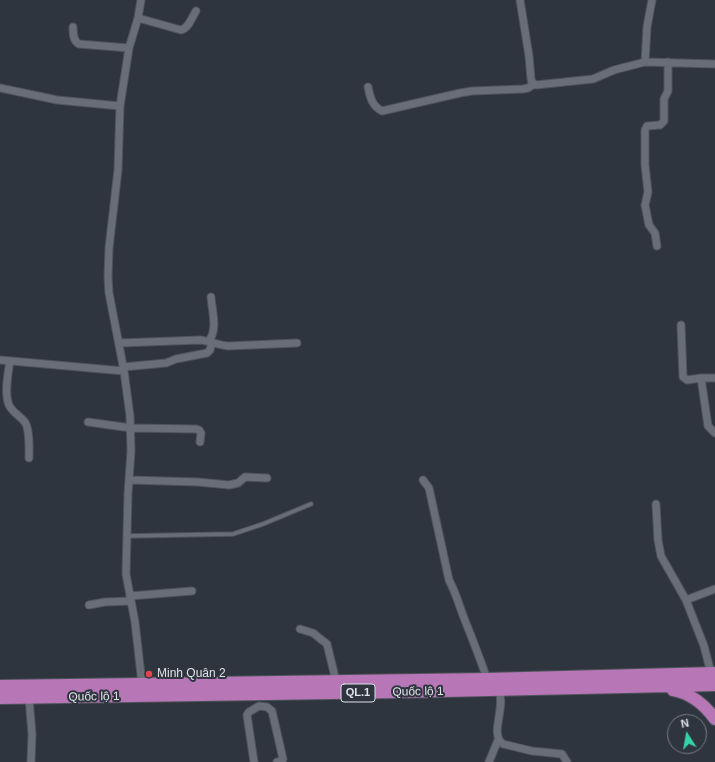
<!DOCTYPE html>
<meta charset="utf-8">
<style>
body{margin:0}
#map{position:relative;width:715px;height:762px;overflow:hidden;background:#2f353e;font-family:Arial,sans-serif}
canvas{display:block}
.north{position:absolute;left:667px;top:714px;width:40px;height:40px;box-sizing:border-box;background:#2f353e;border:1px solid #757a82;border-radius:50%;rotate:349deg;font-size:11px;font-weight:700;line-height:16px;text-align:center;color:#dee2e8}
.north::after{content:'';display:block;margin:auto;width:14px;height:18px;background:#34d4a8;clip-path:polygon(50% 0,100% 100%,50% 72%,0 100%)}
</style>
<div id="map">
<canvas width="715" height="762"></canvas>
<div class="north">N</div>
</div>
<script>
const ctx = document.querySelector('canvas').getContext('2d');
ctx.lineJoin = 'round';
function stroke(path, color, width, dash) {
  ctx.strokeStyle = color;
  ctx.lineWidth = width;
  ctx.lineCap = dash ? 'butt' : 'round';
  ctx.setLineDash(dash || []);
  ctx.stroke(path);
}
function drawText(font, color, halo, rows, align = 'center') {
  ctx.font = font + ' Arial,sans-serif';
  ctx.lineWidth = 4;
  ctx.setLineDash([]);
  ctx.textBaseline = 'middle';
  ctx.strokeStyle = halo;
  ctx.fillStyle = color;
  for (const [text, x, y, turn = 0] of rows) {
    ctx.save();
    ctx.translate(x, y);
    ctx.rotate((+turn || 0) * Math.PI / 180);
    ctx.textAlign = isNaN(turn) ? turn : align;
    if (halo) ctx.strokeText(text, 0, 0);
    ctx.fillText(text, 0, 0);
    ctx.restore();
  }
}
const service = new Path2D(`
 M127 536 233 534 263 524 311 504`);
const minor = new Path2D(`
 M141 0 138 18 129 48 120 106 118 170 109 248 108 277 109 293 124 371 130 416 131 451 128 494 126 574 135 622 142 684
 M520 0 529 56 531 79 532 82 536 85 593 79 614 70 645 62 715 64
 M138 18 181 30C189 28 192 17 196 11
 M73 27C73 33 73 41 79 44L129 48
 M645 62 647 27 652 0
 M368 87C370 97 372 106 382 111L460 93 472 91 523 89 528 88 534 84
 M0 88 57 100 120 106
 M657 246 655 233 649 225 645 205 648 192 645 165V130L647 126 660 125 664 121V99L668 91V62
 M681 325 683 377 687 380 701 378 708 426 715 433
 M209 341C218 329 212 311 211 297
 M119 343 200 340C210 341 218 345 228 346L297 343
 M0 360 124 371
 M10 361C8 373 4 394 9 405 12 412 19 415 24 421 30 427 29 449 29 458
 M123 367 166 363 176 359 207 353 210 350 212 342
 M701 378H715
 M88 422 131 428 196 429 199 430 201 433 200 442
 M129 480 198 482 229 485 238 483 245 477 267 478
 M423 480 429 488 449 580C456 593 459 605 464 618 472 638 480 658 487 679
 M656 504 658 540 661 556 686 600
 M130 596 192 591
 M89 605 105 602 131 601
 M300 629 313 633 327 644 336 681
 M711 673 704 646 686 600 715 589
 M499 690C506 709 489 734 503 744L532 751 562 754 567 762
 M29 698 32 734 31 762
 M254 762 247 715 249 712 259 706 267 707 272 711 283 759 282 761 277 762
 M489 762 498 740`);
const trunk = new Path2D(`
 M0 686 487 679 715 673
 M673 690C690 693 705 705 715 719
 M0 698 398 692 715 685`);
stroke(service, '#4f535c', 5.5);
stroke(minor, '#4f535c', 9);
stroke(trunk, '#4f535c', 14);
stroke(service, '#686e78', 3.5);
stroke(minor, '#686e78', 7);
stroke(trunk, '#b776b6', 12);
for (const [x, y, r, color] of [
 [149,674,4,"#e0444e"]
]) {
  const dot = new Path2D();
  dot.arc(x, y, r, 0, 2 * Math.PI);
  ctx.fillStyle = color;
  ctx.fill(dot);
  stroke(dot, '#2f353e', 1.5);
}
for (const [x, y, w] of [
 [358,693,34]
]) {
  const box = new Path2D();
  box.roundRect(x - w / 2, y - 9, w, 18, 3);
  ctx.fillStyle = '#2f353e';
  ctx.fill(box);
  stroke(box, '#dee2e8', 1);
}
drawText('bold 11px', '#dee2e8', null, [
 ["QL.1",358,693]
]);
drawText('12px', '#dee2e8', '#2f353e', [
 ["Minh Quân 2",157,674]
], 'left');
drawText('12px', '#dee2e8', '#2f353e', [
 ["Quốc lộ 1",418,692,-1],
 ["Quốc lộ 1",94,697,-1]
]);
</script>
